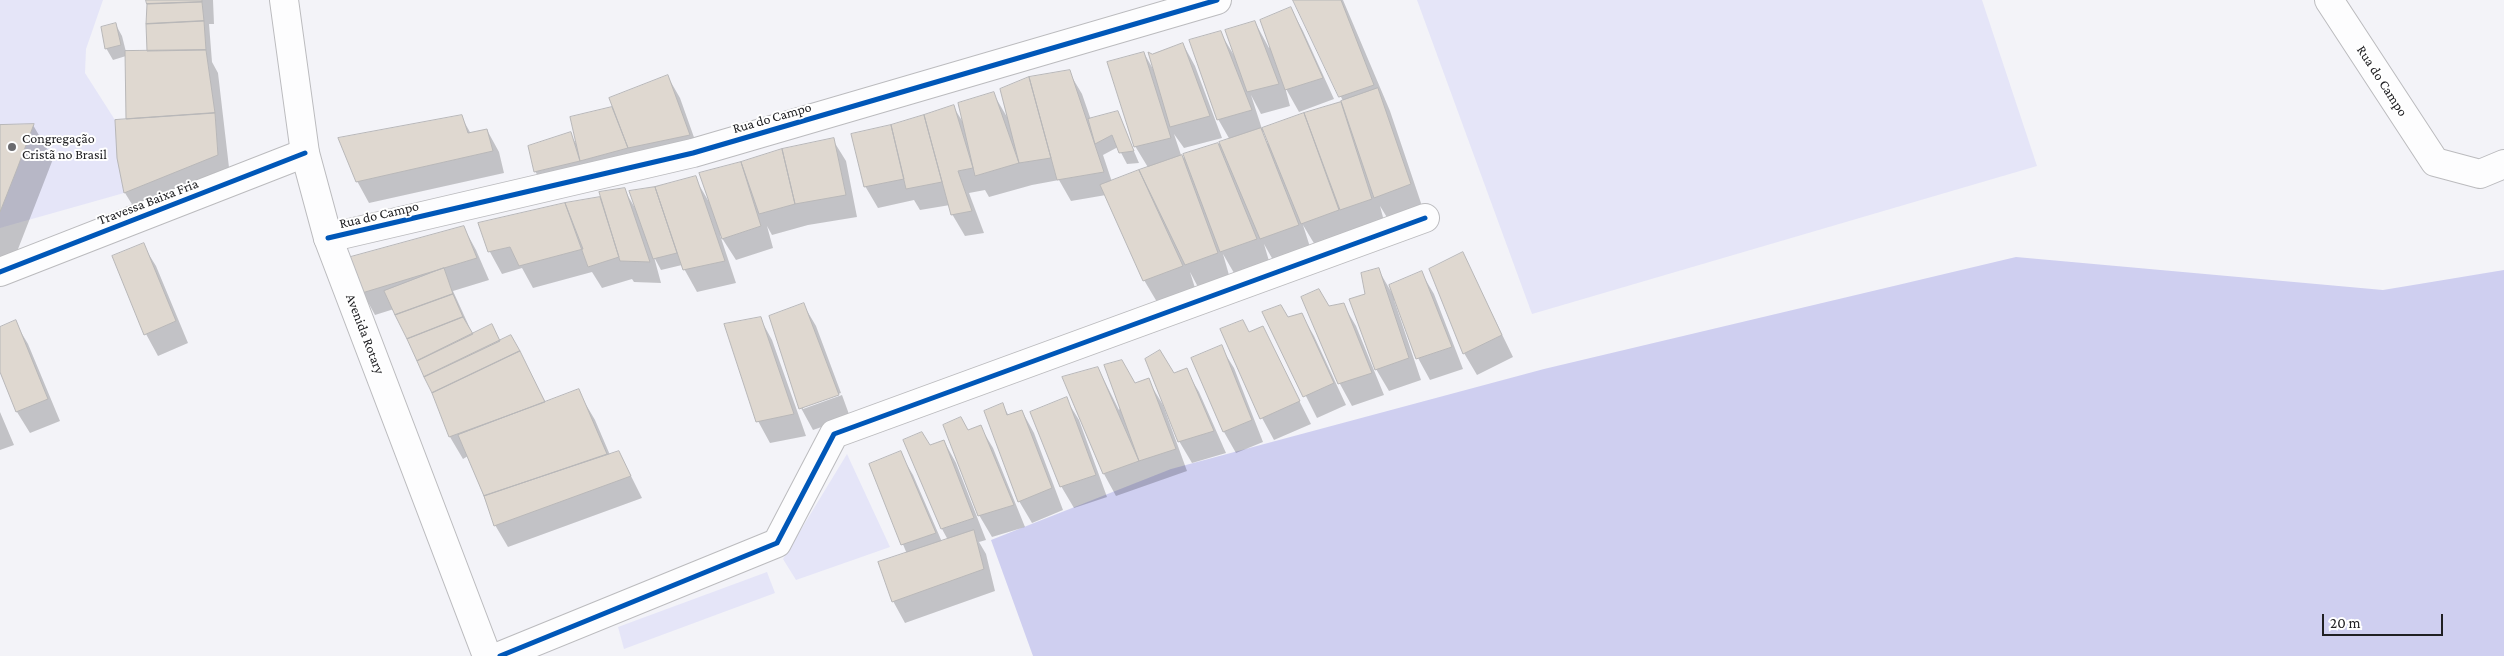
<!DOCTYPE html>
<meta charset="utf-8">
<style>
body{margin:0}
#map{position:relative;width:2504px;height:656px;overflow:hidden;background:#f3f3f8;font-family:"Crimson Pro",serif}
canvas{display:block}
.scale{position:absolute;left:2322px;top:614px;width:121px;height:22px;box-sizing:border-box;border:2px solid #202023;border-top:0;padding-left:6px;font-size:15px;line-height:18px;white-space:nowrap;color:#202023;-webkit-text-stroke:4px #fff;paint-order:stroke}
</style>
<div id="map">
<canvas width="2504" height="656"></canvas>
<div class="scale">20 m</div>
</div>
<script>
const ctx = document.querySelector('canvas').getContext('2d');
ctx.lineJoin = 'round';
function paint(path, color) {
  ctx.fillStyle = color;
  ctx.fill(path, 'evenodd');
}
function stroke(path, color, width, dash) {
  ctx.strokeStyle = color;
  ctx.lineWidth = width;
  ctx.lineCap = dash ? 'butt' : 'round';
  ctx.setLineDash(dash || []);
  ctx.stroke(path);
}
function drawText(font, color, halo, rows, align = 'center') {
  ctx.font = font + ' "Crimson Pro",serif';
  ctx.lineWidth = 4;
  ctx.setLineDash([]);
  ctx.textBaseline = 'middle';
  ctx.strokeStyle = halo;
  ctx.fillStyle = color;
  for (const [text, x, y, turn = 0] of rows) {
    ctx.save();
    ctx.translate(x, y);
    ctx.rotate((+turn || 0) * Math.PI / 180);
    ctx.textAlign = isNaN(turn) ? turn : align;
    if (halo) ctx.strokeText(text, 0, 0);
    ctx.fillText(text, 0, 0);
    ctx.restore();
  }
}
paint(new Path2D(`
 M0 0H103L86 49 85 73 115 120 124 193 0 228V212L34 124 0 125Z
 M1417 0H1982L2037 166 1532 314Z
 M847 454 890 547 796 580 783 559Z
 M767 572 775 593 624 649 618 627Z`), '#e5e5f8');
paint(new Path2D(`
 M2016 257 2383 290 2504 270V656H1033L991 540 1171 469 1544 369Z`), '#cfcff0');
paint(new Path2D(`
 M147 0H213L214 24H209L212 62 218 73 230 176 138 214 125 193 118 158 127 120 126 56 113 60 106 48 116 25 122 36 126 52H148Z
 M1294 0H1343L1390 111 1422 206 1388 219 1380 206 1384 221 1315 245 1303 225 1310 247 1273 260 1264 244 1269 261 1234 273 1223 254 1229 275 1198 287 1190 272 1195 288 1157 302 1144 280 1106 195 1071 201 1059 180 1032 185 989 197 985 190 969 193 984 233 965 236 952 214 950 205 920 210 914 200 878 208 865 186 891 126 953 106 964 124 993 93 1007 117 1001 90 1030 78 1069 72 1082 94 1091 120 1117 112 1139 163 1127 164 1118 147 1103 155 1112 182 1149 169 1135 146 1144 53 1153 69 1152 55 1183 44 1195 66 1222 138 1184 148 1174 134 1182 158 1230 140 1218 119 1220 32 1235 57 1255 22 1269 48 1291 9 1303 31 1334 99 1299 112 1285 87 1290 106 1261 114 1251 95 1262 129 1343 101ZM1265 131 1270 143 1268 144 1261 132Z
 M668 77 680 98 701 157 542 183 535 171 570 134 577 145 571 118 614 108Z
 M461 116 471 134 487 130 499 152 504 173 369 203 357 181Z
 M33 125 53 159 6 280 0 282V126Z
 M833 140 846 161 857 217 808 225 772 235 767 226 773 248 736 260 720 235 736 283 697 292 682 265 661 270 654 257 661 283 634 282 632 279 602 288 592 272 533 288 522 268 502 274 490 252 480 224 602 198 624 189 635 208 631 192 695 178 709 202 701 174 783 150Z
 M464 228 476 250 489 280 453 291 473 335 492 326 500 341 511 336 546 403 578 391 595 420 610 455 619 452 642 498 508 547 495 525 468 456 463 459 450 437 433 392 394 309 375 315 363 293Z
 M143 245 156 266 188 343 158 356 146 334Z
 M1463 254 1513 357 1477 375 1464 353Z
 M1378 269 1393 295 1421 272 1434 294 1463 369 1430 380 1418 358 1396 300H1394L1421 380 1389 391 1376 369 1367 294Z
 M1302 298 1329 307 1343 304 1356 326 1384 395 1352 406 1340 384Z
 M803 304 816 326 841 393 803 406V409L842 395 850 417 813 430 801 408Z
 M1264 313 1288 319 1302 315 1314 336 1346 405 1317 418Z
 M760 318 772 340 806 436 770 443 758 421Z
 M15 322 28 344 60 421 30 433 17 412 0 369V329Z
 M1262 327 1311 424 1274 440 1262 418 1221 330 1249 333Z
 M1221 347 1234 368 1263 442 1236 453 1224 432 1192 359Z
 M1098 368 1119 410 1135 384 1148 380 1163 405 1187 471 1116 496 1104 474 1064 378Z
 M1186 370 1199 392 1226 453 1192 463 1179 441 1173 375Z
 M1066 399 1079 420 1107 497 1074 508 1061 486Z
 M1002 404 1009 416 1022 411 1034 433 1063 510 1032 523 1019 501Z
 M0 412 14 445 0 450Z
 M980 426 993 448 1025 527 992 537 979 515 968 431Z
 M944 441 956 463 986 540 979 542 986 554 995 591 905 623 893 601 907 554 870 465 900 453 913 475 942 542 948 540 942 529 929 447Z`), '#0003');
const building = new Path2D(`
 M146 0H202V2L147 4Z
 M1293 0H1341L1374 85 1339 97Z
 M202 2 204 21 146 24 147 4Z
 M1291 7 1323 78 1285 90 1260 20Z
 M204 21 206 50 147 51 146 24Z
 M1255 21 1279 84 1247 92 1225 30Z
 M116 23 121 45 105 49 101 27Z
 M1221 31 1252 110 1217 120 1189 40Z
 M1183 43 1210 116 1170 127 1148 52 1152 54Z
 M206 50 215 113 126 119 125 51Z
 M1144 52 1171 138 1134 147 1107 62Z
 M1070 70 1104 172 1057 180 1029 77Z
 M668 75 690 135 628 148 609 98Z
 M1029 77 1051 158 1019 163 1000 89Z
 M1378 88 1411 184 1374 198 1341 101Z
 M994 92 1019 163 975 176 958 103Z
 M1341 102 1372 199 1340 210 1304 113Z
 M954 105 973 168 958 171 972 211 951 215 924 115Z
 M612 107 628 148 580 161 570 117Z
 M1118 111 1134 151 1119 153 1112 135 1095 144 1088 119Z
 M215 113 218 155 124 193 117 158 115 120Z
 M1304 113 1339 210 1301 224 1262 128Z
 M462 115 468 133 487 129 493 151 356 182 338 138Z
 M924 115 942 182 906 189 891 125Z
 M34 124 17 169 0 212V125Z
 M891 125 904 179 864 187 851 134Z
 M1261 128 1299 225 1260 239 1219 142Z
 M571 132 580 161 534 172 528 146Z
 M834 138 846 195 795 204 782 149Z
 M1218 143 1257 239 1220 252 1183 154Z
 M782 149 795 204 759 214 741 162Z
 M1182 155 1218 253 1185 265 1139 170Z
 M741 162 761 226 722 239 699 173Z
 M1139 170 1183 266 1143 281 1100 185Z
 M696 176 725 261 683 270 655 187Z
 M655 187 677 253 653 259 629 191Z
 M625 188 650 262 620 261 599 192Z
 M600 197 619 257 588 267 565 203Z
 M565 203 583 249 519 266 510 247 488 252 478 223Z
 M464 226 477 258 362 293 347 258Z
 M144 243 176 321 144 335 112 256Z
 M1463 252 1502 335 1463 354 1429 269Z
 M444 268 453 294 395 315 384 291Z
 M1379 268 1409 358 1375 370 1349 299 1365 294 1361 273Z
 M1422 271 1452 347 1416 359 1389 285Z
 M1319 289 1329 306 1344 303 1372 373 1338 384 1301 297Z
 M453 294 463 317 407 339 395 315Z
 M804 303 839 395 799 409 769 316Z
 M1281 305 1288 317 1302 313 1334 383 1303 397 1262 312Z
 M463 317 473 334 417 361 407 339Z
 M761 317 794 414 756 422 724 324Z
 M16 320 48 399 16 412 0 372V327Z
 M1243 320 1249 332 1263 326 1300 401 1260 419 1220 329Z
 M492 324 500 341 424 377 417 361Z
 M511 335 520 351 432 393 424 377Z
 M1222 345 1252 420 1223 432 1191 358Z
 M1160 350 1174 373 1187 368 1214 431 1178 442 1145 359Z
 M520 351 545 402 449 437 432 393Z
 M1122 360 1135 383 1149 378 1176 449 1139 461 1104 365Z
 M1098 367 1139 461 1103 474 1062 377Z
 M579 389 607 454 484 496 458 435Z
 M1067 397 1096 475 1060 487 1030 412Z
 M1003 403 1007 415 1022 410 1052 488 1018 502 984 411Z
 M961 417 968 430 981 425 1014 505 978 516 943 425Z
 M922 432 930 445 944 440 974 518 941 529 903 440Z
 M619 451 631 476 494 526 484 496Z
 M901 451 936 533 901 545 869 464Z
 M974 530 984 569 892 602 878 562Z`);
paint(building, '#dfd8d0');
stroke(building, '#b8b7b8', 1);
const street = new Path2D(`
 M2329 0 2435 162 2480 174 2504 164
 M328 238 693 153 1217 0
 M0 272 305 153
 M500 656 777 543 834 434 1425 218`);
const secondary = new Path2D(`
 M284 0 305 153 328 238 487 656`);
stroke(street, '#bbbbbe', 30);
stroke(secondary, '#bbbbbe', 30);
stroke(street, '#fdfdfe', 28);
stroke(secondary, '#fdfdfe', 28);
stroke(new Path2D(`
 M328 238 693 153 1217 0
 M0 272 305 153
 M500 656 777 543 834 434 1425 218`), '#0057b8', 5);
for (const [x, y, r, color] of [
 [12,147,5,"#6a6a6e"]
]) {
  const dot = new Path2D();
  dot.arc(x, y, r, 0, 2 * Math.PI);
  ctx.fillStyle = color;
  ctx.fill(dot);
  stroke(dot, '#fff', 2);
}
drawText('14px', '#202023', '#fff', [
 ["Rua do Campo",2382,81,57],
 ["Rua do Campo",772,118,-16],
 ["Travessa Baixa Fria",148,202,-21],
 ["Rua do Campo",379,215,-13],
 ["Avenida Rotary",365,334,69]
]);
drawText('14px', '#202023', '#fff', [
 ["Congregação",22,139],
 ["Cristã no Brasil",22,155]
], 'left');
</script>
